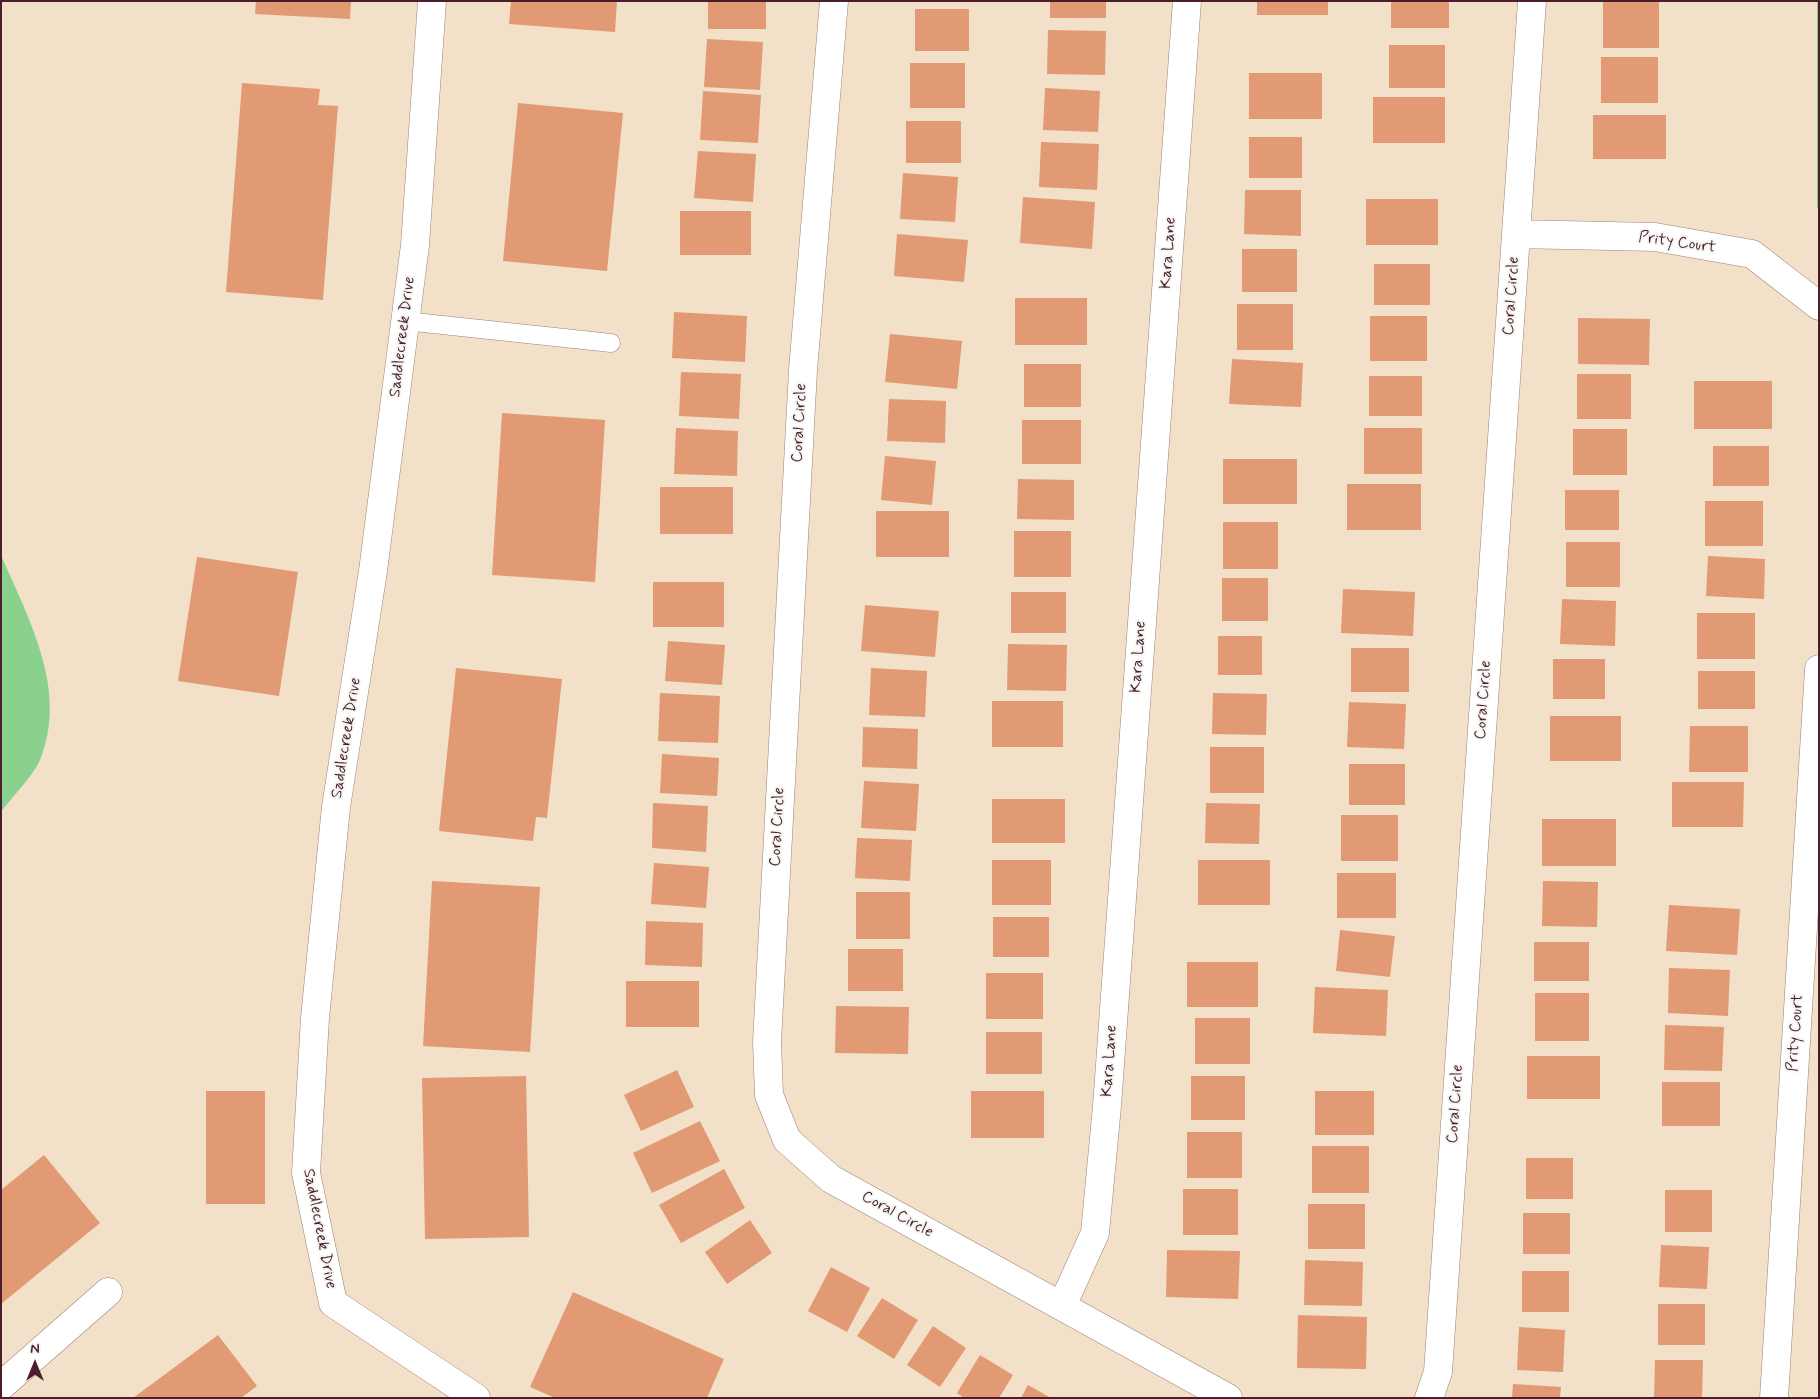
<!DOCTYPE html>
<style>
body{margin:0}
#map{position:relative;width:1820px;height:1399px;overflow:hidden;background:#f2e1c8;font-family:Mynerve,sans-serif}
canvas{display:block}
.frame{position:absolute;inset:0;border:2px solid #4a1f2b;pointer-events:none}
.north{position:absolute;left:10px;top:1339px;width:50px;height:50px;-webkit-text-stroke:4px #f6f6f2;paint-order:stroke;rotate:0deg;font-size:14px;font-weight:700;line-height:20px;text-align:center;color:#4a1f2b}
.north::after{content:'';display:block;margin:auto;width:18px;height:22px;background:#4a1f2b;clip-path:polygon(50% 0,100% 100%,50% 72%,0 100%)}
</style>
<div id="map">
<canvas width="1820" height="1399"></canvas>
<div class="frame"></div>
<div class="north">N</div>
</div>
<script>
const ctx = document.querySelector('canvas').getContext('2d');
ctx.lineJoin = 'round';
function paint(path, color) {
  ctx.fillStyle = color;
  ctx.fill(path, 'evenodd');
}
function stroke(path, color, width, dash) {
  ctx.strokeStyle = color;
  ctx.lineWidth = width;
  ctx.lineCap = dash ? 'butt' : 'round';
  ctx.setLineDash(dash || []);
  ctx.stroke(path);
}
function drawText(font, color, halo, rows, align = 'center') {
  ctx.font = font + ' Mynerve,sans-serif';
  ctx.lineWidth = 4;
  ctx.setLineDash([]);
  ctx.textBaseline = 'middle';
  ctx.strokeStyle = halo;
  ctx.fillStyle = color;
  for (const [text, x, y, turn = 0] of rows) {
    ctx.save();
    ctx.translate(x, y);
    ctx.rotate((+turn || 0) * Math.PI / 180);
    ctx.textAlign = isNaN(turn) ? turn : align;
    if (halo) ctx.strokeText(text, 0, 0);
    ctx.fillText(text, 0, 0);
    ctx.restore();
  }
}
paint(new Path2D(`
 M1817 1H1819V210L1817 208Z
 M1 555C28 618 69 690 40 760 33 776 12 797 1 812Z`), '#89d18d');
paint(new Path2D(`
 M256 1H351L350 19 255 14Z
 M511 1H617L615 32 509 24Z
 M708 1H766V29H708Z
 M1050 1H1106V18H1050Z
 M1257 1H1328V15H1257Z
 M1391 1H1449V28H1391Z
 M1603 2H1659V48H1603Z
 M915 9H969V51H915Z
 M1048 30 1106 31 1105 75 1047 74Z
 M707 39 763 42 760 90 704 87Z
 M1389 45H1445V88H1389Z
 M1601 57H1658V103H1601Z
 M910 63H965V108H910Z
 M1249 73H1322V119H1249Z
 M242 83 320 89 318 105 338 106 323 300 226 292Z
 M1045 88 1100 91 1098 132 1043 130Z
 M703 91 761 95 758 143 700 140Z
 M1373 97H1445V143H1373Z
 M518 103 623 113 607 271 503 261Z
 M1593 115H1666V159H1593Z
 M906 121H961V163H906Z
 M1249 137H1302V178H1249Z
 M1041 142 1099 144 1097 190 1039 187Z
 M698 151 756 154 753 202 694 198Z
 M903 173 958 177 955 222 900 219Z
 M1245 190H1301V236L1244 234Z
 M1023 197 1095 202 1092 249 1020 243Z
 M1366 199H1438V245H1366Z
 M680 211H751V255H680Z
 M897 234 968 240 964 282 894 276Z
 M1242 249H1297V292H1242Z
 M1374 264H1430V305H1374Z
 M1015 298H1087V345H1015Z
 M1237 304H1293V350H1237Z
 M674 312 747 316 745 362 672 358Z
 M1370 316H1427V361H1370Z
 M1578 318 1650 319 1649 365 1578 364Z
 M890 334 962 341 957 389 885 382Z
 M1232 359 1303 363 1301 407 1229 404Z
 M1024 364H1081V407H1024Z
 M681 372 741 374 739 419 679 416Z
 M1577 374H1631V419H1577Z
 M1369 376H1422V416H1369Z
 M1694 381H1772V429H1694Z
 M889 399 946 401 945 443 887 441Z
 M502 413 605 420 595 582 492 575Z
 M1022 420H1081V464H1022Z
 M676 428 738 431 737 476 674 474Z
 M1364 428H1422V474H1364Z
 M1573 429H1627V475H1573Z
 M1713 446H1769V486H1713Z
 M885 456 936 461 932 505 881 500Z
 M1223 459H1297V504H1223Z
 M1018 479 1074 480V520L1017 519Z
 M1347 484H1421V530H1347Z
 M660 487H733V534H660Z
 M1565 490H1619V530H1565Z
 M1705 501H1763V546H1705Z
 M876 511H949V557H876Z
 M1223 522H1278V569H1223Z
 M1014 531H1071V577H1014Z
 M1566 542H1620V587H1566Z
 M1708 556 1765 559 1764 599 1706 596Z
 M197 557 298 572 279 696 178 681Z
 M1222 578H1268V621H1222Z
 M653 582H724V627H653Z
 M1343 589 1415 592 1413 636 1341 633Z
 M1011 592H1066V633H1011Z
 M1562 599 1616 601 1615 646 1560 644Z
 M865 605 939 611 935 657 861 651Z
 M1697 613H1755V659H1697Z
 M1218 636H1262V675H1218Z
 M668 641 725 645 722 685 665 681Z
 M1008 644 1067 645 1066 691 1007 690Z
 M1351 648H1409V692H1351Z
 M1553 659H1605V699H1553Z
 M456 668 562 679 547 818 536 817 533 841 439 831Z
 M871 668 927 671 925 717 869 715Z
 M1698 671H1755V709H1698Z
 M660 693 720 696 718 743 658 741Z
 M1213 693 1267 694 1266 735 1212 734Z
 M992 701H1063V747H992Z
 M1349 702 1406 704 1404 749 1347 747Z
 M1550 716H1621V761H1550Z
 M1690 726H1748V772H1689Z
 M863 727 918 729 917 769 862 767Z
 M1210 747H1264V793H1210Z
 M662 754 719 758 717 796 660 793Z
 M1349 764H1405V805H1349Z
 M864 781 919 784 916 831 861 828Z
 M1672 782H1744L1743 827H1672Z
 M992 799H1065V843H992Z
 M653 803 708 806 706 852 652 848Z
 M1206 803 1260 804 1259 844 1205 843Z
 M1341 815H1398V861H1341Z
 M1542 819H1616V866H1542Z
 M857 838 912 840 910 881 855 878Z
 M992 860H1051V905H992Z
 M1198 860H1270V905H1198Z
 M654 863 709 867 706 908 651 904Z
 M1337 873H1396V918H1337Z
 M432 881 540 887 530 1052 423 1046Z
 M1543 881 1598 882 1597 927 1542 926Z
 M856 892H910V939H856Z
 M1669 905 1740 909 1737 955 1666 951Z
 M993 917H1049V957H993Z
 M646 921 703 923 702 967 645 965Z
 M1340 930 1395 936 1390 977 1336 971Z
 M1534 942H1589V981H1534Z
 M848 949H903V991H848Z
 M1187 962H1258V1007H1187Z
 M1669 968 1730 970 1728 1016 1668 1013Z
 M986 973H1043V1019H986Z
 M626 981H699V1027H626Z
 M1315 987 1388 990 1386 1036 1313 1033Z
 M1535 993H1589V1041H1535Z
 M836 1006 909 1007 908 1054 835 1053Z
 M1195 1018H1250V1064H1195Z
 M1665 1025 1724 1027 1722 1071 1664 1070Z
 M986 1032H1042V1074H986Z
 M1527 1056H1600V1099H1527Z
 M677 1070 694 1107 641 1131 624 1095Z
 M526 1076 529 1237 425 1239 422 1078Z
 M1191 1076H1245V1120H1191Z
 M1662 1082H1720V1126H1662Z
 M206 1091H265V1204H206Z
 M971 1091H1044V1138H971Z
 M1315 1091H1374V1135H1315Z
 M700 1121 720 1161 652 1193 633 1153Z
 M1187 1132H1242V1178H1187Z
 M1312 1146H1369V1193H1312Z
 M44 1155 100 1223 1 1304V1190Z
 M1526 1158H1573V1199H1526Z
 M724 1169 745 1208 681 1243 659 1205Z
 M1183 1189H1238V1235H1183Z
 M1665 1190H1712V1232H1665Z
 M1308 1204H1365V1249H1308Z
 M1523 1213H1570V1254H1523Z
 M750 1220 772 1253 727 1284 705 1252Z
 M1661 1245 1709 1247 1707 1289 1659 1287Z
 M1167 1250 1240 1251 1238 1299 1166 1297Z
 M1305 1260 1363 1262 1362 1306 1304 1305Z
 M831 1267 870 1288 847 1332 808 1311Z
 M1522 1271H1569V1312H1522Z
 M573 1292 724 1359 707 1398H555L530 1387Z
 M882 1298 918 1320 894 1359 857 1336Z
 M1658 1304H1705V1345H1658Z
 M1298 1315 1367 1317 1366 1369 1297 1368Z
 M933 1326 966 1348 940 1387 907 1365Z
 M1519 1327 1565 1330 1563 1372 1517 1370Z
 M218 1335 257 1386 241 1398H133Z
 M980 1355 1013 1375 999 1398H964L957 1393Z
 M1655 1360H1703L1702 1398H1654Z
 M1513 1384 1561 1387 1560 1398H1512Z
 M1028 1385 1051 1398H1021Z`), '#e19a74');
const lane = new Path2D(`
 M405 321 611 343`);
const street = new Path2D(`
 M432 1 415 245 373 571 336 807 315 1018 306 1173 333 1303 476 1398
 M834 1 803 370 767 1042 769 1095 787 1140 831 1179 1228 1398
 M1516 234 1655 237 1752 254 1819 306
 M1062 1306 1095 1233 1107 1106 1187 1
 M1 1386 108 1292
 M1429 1398 1438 1372 1532 1
 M1774 1398 1819 669`);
stroke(lane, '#9e807a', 19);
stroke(street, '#9e807a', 29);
stroke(lane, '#fff', 18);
stroke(street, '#fff', 28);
drawText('16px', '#4a1f2b', '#f6f6f2', [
 ["Prity Court",1677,243,8],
 ["Kara Lane",1169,253,-86],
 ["Coral Circle",1512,296,-86],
 ["Saddlecreek Drive",403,337,-83],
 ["Coral Circle",800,423,-87],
 ["Kara Lane",1139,657,-86],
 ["Coral Circle",1484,700,-86],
 ["Saddlecreek Drive",347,738,-81],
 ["Coral Circle",778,827,-87],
 ["Prity Court",1796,1033,-86],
 ["Kara Lane",1110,1061,-86],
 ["Coral Circle",1456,1104,-86],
 ["Coral Circle",897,1215,29],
 ["Saddlecreek Drive",319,1229,79]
]);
</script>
